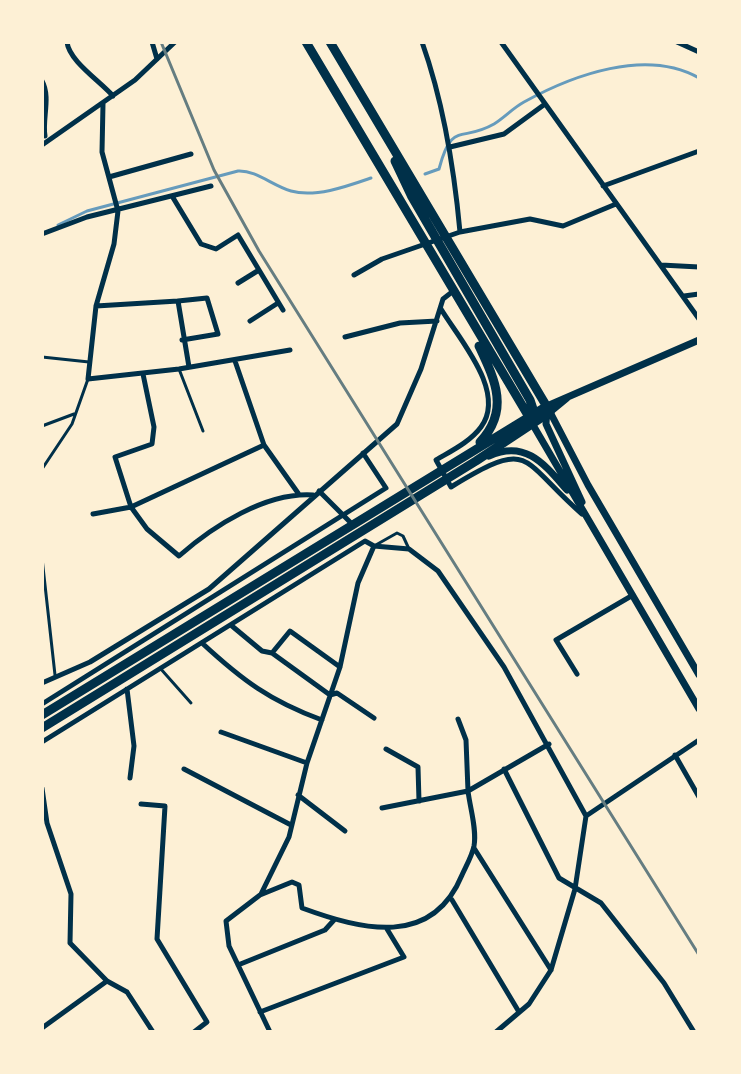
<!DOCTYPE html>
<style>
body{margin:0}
#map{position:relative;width:741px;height:1074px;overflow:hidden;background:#fdf0d5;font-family:Lato,sans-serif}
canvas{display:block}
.frame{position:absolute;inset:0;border:44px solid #fdf0d5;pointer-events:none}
</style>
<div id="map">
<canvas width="741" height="1074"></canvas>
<div class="frame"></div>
</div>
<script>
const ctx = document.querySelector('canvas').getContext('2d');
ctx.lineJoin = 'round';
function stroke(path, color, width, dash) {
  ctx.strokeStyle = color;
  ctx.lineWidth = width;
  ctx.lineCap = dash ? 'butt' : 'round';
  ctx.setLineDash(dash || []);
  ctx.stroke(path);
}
stroke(new Path2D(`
 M425 174 439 169C452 120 461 143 494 124 505 117 513 108 524 102 573 75 646 48 699 78
 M58 225 87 211 238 171C256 170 273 186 291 191 315 198 348 186 371 178`), '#669bbc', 3);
stroke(new Path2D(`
 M42 357 89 362
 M179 369 203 431
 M42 426 74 414
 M42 469 72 424 88 379
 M374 546 397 533 403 536 409 549
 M42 558 55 675
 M160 668 191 703`), '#003049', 3);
stroke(new Path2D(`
 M67 42C69 61 100 81 113 96
 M152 42 157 59
 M422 42C444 104 454 167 460 232
 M501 42 699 319
 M677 42 699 52
 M42 81C51 97 42 119 45 136
 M103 104 102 152 118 211 114 244 96 306 88 379 179 369 290 350
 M42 145 135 80 175 42
 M450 147 504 134 545 104
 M109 177 191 154
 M603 186 699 151
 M172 196 201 244 216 249 238 235 283 310
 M42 234 87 217 211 186
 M661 265 699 267
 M354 275 382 259 460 232 530 219 563 226 616 204
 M238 283 259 270
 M684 296 699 294
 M178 301 207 298 218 334 182 340
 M96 306 178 301 189 367
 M441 309C459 339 507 392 481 427 470 442 451 451 436 460L451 487C533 437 519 459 582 514
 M250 321 278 303
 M345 337 400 323 437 321
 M143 374 154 427 152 444 115 457 131 507 264 445 235 361
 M264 445 298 493
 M319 491 352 524
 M93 514 131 507 147 529 179 556C213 526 266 492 313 495
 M232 626 262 651 272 653
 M202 643C242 680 270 701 322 720
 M340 667 290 631 272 653 330 695 337 693 374 718
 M577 674 556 640 633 595
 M42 683 90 662 209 589 397 424 421 369 443 299 452 292
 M127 689 134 746 130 778
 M42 704 386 488 363 453
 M221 732 307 763
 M42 742 365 541 374 546 409 549 438 571 504 667 586 816 575 889 551 970 529 1004 496 1032
 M386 749 418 767 419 801
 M675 755 699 797
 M184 769 291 825
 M504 769 559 878 601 903 664 983 694 1032
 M42 788 47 823 71 894 70 943 107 981 127 992 153 1032
 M298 795 345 831
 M141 804 165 806 157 939 207 1022 194 1032
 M382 808 468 791 466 740 458 719
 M586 816 699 740
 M474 848 551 970
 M261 894 289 837 307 763 340 667 358 583 374 546
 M452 900 519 1012
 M238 965 325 930 334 920
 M260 1012 404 957 387 929
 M42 1028 107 981
 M270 1032 229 946 226 921 260 895 292 882 299 885 302 908C362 930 432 948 462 875 466 866 472 856 474 846 477 829 470 808 468 791L549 744`), '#003049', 5);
stroke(new Path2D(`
 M567 398 550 412 588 485 699 675
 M533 425 699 709
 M489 456C526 439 545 465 567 490
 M582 502 546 424 547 406 699 340`), '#003049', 7);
stroke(new Path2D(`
 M306 42 532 422
 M395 161 412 197 530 400 536 418
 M479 346C495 380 510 410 480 442
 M42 715 547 406
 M42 728 476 461 550 412 330 42`), '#003049', 9);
stroke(new Path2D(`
 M161 42 214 170 259 251 699 955`), '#657d81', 3);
</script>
